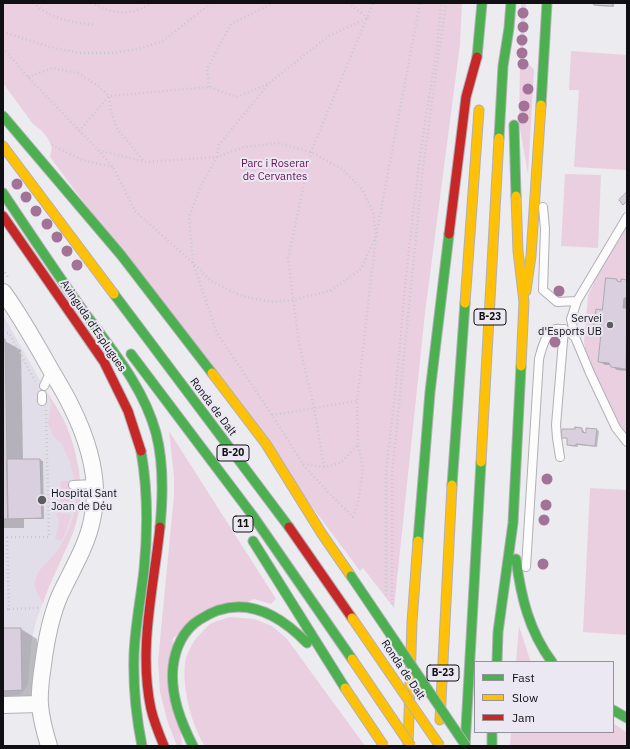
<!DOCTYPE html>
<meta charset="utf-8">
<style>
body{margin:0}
#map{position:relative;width:630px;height:749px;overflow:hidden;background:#ecebf0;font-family:"IBM Plex Sans",sans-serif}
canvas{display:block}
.frame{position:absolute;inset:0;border:4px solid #100f13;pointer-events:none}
.legend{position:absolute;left:474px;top:661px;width:140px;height:72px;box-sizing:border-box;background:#ebe8f3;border:1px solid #939199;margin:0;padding:5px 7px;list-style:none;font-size:12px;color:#100f13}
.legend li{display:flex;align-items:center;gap:8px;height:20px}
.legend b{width:20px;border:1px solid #939199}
</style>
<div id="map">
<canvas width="630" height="749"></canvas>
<div class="frame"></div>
<ul class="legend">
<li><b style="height:5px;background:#4caf50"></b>Fast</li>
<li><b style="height:5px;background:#ffc107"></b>Slow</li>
<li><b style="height:5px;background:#c62828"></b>Jam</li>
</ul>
</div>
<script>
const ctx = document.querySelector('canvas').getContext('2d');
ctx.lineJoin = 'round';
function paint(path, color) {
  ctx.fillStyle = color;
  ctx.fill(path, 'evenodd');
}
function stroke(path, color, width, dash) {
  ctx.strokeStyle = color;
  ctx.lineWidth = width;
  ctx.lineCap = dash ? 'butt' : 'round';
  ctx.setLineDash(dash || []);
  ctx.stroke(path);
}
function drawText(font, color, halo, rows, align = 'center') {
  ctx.font = font + ' "IBM Plex Sans",sans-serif';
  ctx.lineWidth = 4;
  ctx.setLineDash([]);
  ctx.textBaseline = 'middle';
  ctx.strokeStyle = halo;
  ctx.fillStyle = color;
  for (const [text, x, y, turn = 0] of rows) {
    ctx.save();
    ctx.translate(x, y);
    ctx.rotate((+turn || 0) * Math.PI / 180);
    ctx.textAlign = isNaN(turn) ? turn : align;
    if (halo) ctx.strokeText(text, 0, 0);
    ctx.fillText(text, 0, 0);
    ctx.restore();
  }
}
paint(new Path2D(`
 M3 315 66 426 73 445 79 470 81 490 79 511 74 531 45 596 35 625 32 638 28 684 24 691 19 695 3 697Z`), '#e1deea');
paint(new Path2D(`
 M3 3H462L460 44 425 313 394 608 363 568 360 571 50 157 52 147 47 137 42 131 33 124 3 83Z
 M521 3H526L523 58 534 70 528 174 519 123Z
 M571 51 627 55V170L574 167 579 90H569Z
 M565 174 601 175 598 248 561 246Z
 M627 217V442L590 373 584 342 588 296 606 255Z
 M47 392C54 403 62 415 67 427 80 460 86 498 73 532 64 556 51 578 43 603L38 595 34 584 38 572 59 549 70 527 75 510 76 488 70 462 62 444 53 436 48 423 51 404Z
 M169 431 276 599 271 604 254 599 173 638 182 746H177L168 723 160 692 158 661 174 495V476Z
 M70 480 74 488 73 506H64L60 502 61 481Z
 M590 488 627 490V635L583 632Z
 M58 512 71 515 66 532 61 541 55 539 59 522 56 515Z
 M230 617 254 619 272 626 287 639 365 746H205C191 725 182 687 185 663 187 651 195 638 203 631 206 628 209 624 212 623 218 620 225 619 230 617Z
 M519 626 530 660 532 662H516Z
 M613 723 627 733V746H510L511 732H613Z`), '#eacfe1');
paint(new Path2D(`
 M595 3H614V7L597 6 595 5Z
 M616 280 622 283 627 281V371L617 370 611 365H605L599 361 602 335 594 332Z
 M3 340 21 350 23 460H40L43 461 44 519H24V528H3Z
 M582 429 584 431V434L596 430 599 431 597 447 578 445V447L570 446 568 444V439L562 437Z
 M3 629H21L37 639 38 699 3 700Z`), '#0003');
const building = new Path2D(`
 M594 3H612V6L594 5Z
 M627 192V201L623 205 619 200Z
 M606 278 617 279V281L621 282V279L627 280V298H624L623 308H627L626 369 611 367 609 363 598 362 601 333 593 332 596 309 602 310Z
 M3 339H5L8 519H3Z
 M575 427 582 428V432L586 433V428L597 429 595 446 576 444 575 446 567 445V438H561L562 429H575Z
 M7 459H40L42 518 8 519Z
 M3 628H21L22 690 3 691Z`);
paint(building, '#d9cfde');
stroke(building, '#acabaf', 1);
const lane = new Path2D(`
 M543 207 545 229 543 290 557 302 577 301
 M627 217 577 301 571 319 575 337 590 373 616 428 627 442
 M44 386 51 371
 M42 395V401
 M560 457 557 438 556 425 564 329
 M73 485 94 484
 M526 567 539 359C542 348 547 323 564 330 568 331 572 335 575 337`);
const street = new Path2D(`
 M3 292C18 312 30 334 43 356 52 373 63 389 71 406 88 440 101 482 92 520 87 546 71 571 60 595 50 618 46 641 43 665 41 678 39 692 40 705 41 718 45 733 49 746
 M3 705 40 704`);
const fast = new Path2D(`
 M509 28 511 3
 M477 57 482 3
 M541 105 547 3
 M3 116 121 255 212 373
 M514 125 516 196
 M499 138 503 66 509 28
 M3 193C29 232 55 271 82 309 110 348 143 385 156 433 164 463 163 496 160 527
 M114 294 289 527
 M131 354 253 516 352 659
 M141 451C148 491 148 530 144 570 141 598 135 626 134 655 133 686 136 716 142 746
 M452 485 465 303
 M253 541 345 688
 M418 541 430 392 449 234
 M516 559C521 597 529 631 552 662
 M497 662 498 632 513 523 521 366
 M613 710 627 718
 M492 732V746
 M193 746C181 722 170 695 173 667 175 649 183 630 199 620 239 593 276 611 307 643
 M465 746 481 462`);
const slow = new Path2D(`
 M3 146 114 294
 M516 196 518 251 524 302 521 366
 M526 291 531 256 541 105
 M465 303 479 110
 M212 373 266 444 322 534 351 576
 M481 462 499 138
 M440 720 452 485
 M408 746 412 622 418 541`);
const jam = new Path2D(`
 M3 216 104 362 128 411 141 451
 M449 234 466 97 477 57
 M160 527C154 586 138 649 151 709 154 722 159 734 164 746
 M289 527 352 618`);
stroke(lane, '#b1b0b5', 10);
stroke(street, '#b1b0b5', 18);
stroke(fast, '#b1b0b5', 11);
stroke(slow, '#b1b0b5', 11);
stroke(jam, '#b1b0b5', 11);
stroke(new Path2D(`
 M33 3C54 20 70 22 96 25
 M91 3C114 13 128 18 151 3
 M348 3 368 18
 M3 32 50 47 79 53H113L138 49 163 41 211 3
 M3 48 28 77 98 150 145 162 217 157 219 145 270 82 329 36 367 18
 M28 77 52 68 78 73 98 86 109 96 111 111 118 130 144 161
 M209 87 207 69 231 24 273 3
 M79 131 109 96 209 87 237 97 270 83
 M52 145 82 160 113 167
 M98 150 113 167 135 211 193 263 211 281 242 296 271 302 293 300 330 291 361 269 376 236 373 212 362 189 342 169 311 152 278 143 244 147 217 157 200 188 189 217 193 263 217 333 272 415 303 464 324 467 340 463 358 445 357 401 376 236 420 3
 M3 269 9 279
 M3 333H9L35 381
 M272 415 357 401
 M303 465 329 493 353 517 358 502 363 469 358 445
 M324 467 314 407 299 344 288 258 311 152 373 3
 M3 537H7L9 609 40 608
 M7 537H49L46 409
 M386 595V473L398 367 405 287 414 205 422 141 437 48 441 3
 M392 604V475L423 167 446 3
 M3 609H9`), '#cac9cc', 2.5, [1, 3]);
stroke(lane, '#fcfcfd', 8);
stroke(street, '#fcfcfd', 16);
stroke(fast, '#4caf50', 9);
stroke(slow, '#ffc107', 9);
stroke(jam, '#c62828', 9);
const fastBridge = new Path2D(`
 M351 576 466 746`);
const slowBridge = new Path2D(`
 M352 618 440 746
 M352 659 411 746
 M345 688 384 746`);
stroke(fastBridge, '#b1b0b5', 11, []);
stroke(slowBridge, '#b1b0b5', 11, []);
stroke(fastBridge, '#4caf50', 9);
stroke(slowBridge, '#ffc107', 9);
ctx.fillStyle = '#a27397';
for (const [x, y] of [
 [523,13],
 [523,27],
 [522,40],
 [522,53],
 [523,64],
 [528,89],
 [524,106],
 [523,118],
 [17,184],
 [26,197],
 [36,211],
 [47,224],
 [57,237],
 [67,251],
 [77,265],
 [559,291],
 [555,342],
 [547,479],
 [546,505],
 [544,520],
 [543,564]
]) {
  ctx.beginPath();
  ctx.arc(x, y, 5.5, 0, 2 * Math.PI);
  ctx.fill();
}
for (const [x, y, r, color] of [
 [610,325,4,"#5d5c60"],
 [42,500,5,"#5d5c60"]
]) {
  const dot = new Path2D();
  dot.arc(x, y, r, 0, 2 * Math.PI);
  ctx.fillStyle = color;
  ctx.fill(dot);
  stroke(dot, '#ebe8f3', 1.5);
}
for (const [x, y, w] of [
 [490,317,32],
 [233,453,32],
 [243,524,20],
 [443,673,32]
]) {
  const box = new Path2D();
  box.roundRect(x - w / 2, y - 8, w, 16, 3);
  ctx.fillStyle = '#ebe8f3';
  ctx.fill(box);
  stroke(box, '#100f13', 1);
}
drawText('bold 10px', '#100f13', null, [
 ["B-23",490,317],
 ["B-20",233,453],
 ["11",243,524],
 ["B-23",443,673]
]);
drawText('11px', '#65104e', '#ebe8f3', [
 ["Parc i Roserar",275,164],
 ["de Cervantes",275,177]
]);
drawText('11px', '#100f13', '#ebe8f3', [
 ["Servei",602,319],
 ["d'Esports UB",602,332],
 ["Hospital Sant",51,494,"left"],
 ["Joan de Déu",51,507,"left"]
], 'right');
drawText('11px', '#100f13', '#ebe8f3', [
 ["Avinguda d'Esplugues",93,326,56],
 ["Ronda de Dalt",213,407,53],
 ["Ronda de Dalt",403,670,56]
]);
</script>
